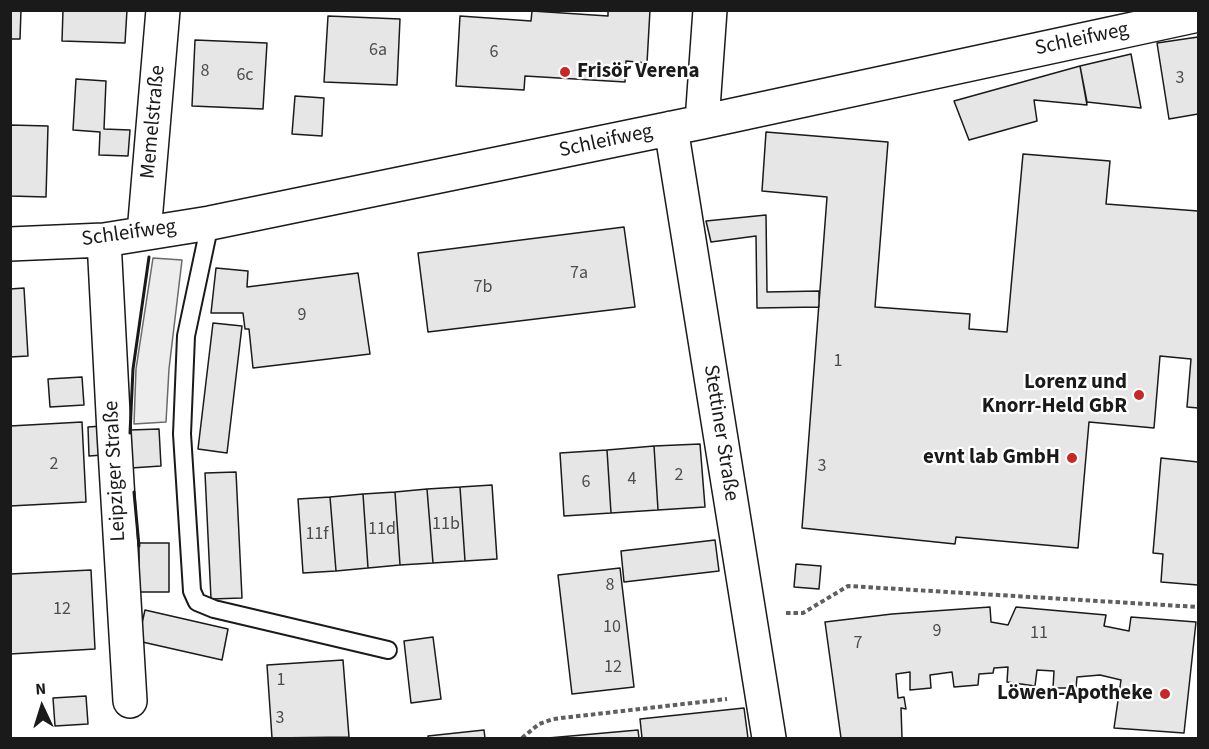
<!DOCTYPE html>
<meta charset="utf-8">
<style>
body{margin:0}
#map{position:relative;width:1209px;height:749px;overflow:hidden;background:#fff;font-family:"Source Sans 3",sans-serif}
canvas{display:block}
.frame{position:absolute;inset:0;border:12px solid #1a1a1a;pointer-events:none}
.north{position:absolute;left:12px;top:677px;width:60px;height:60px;-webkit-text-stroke:4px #fff;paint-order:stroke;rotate:356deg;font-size:16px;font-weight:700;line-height:24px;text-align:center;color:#1a1a1a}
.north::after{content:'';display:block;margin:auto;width:21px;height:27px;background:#1a1a1a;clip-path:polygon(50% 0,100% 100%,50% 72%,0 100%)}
</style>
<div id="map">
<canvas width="1209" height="749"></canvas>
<div class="frame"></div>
<div class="north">N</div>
</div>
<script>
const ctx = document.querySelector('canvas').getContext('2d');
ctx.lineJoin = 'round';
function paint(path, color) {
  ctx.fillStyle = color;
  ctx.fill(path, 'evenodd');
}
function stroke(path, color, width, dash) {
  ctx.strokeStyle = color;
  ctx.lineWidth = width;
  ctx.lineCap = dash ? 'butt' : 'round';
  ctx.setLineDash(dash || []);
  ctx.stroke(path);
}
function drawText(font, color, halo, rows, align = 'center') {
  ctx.font = font + ' "Source Sans 3",sans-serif';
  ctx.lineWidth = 4.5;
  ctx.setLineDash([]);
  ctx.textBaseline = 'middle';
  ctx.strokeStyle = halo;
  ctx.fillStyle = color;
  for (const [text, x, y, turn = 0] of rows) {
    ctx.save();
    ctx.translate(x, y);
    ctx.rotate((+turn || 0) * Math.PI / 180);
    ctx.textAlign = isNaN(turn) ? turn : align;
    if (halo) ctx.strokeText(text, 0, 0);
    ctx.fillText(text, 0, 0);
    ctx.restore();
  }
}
const parking = new Path2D(`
 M153 258 182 260 169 369 166 422 134 424 136 369Z`);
paint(parking, '#ededed');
stroke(parking, '#6a6a6a', 1.5);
const building = new Path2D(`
 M10 10H21L20 39H10Z
 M63 10H127L125 43 62 41Z
 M608 10H650L647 63 626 61 625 82 525 76 524 90 456 86 460 16 531 21 532 11 608 16Z
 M328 16 400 19 397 85 324 82Z
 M1198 37V114L1169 119 1157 43Z
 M195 40 267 43 263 109 192 106Z
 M1131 54 1141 108 1087 102 1080 66Z
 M1080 66 1087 105 1034 100 1037 121 969 140 954 101Z
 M76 79 106 81 104 129 130 130 128 156 99 155 100 132 73 130Z
 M295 96 324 98 322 136 292 134Z
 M10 125 48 126 46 197 10 196Z
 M766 132 888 142 875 307 970 314 969 329 1007 332 1023 154 1110 161 1106 204 1198 211V201V408L1187 407 1191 359 1160 356 1154 428 1089 422 1078 548 956 537 955 544 802 528 827 197 762 191Z
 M766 215 767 292 819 291V307L757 308 756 236 711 242 706 221Z
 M624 227 635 307 428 332 418 253Z
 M216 268 248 271 247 287 358 273 370 354 253 368 249 329H245L243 313H211Z
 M24 288 28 356 10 357V289Z
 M213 323 242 326 227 453 198 449Z
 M82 377 84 405 50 407 48 379Z
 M82 422 86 502 10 506V426Z
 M102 426 103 455 89 456 88 427Z
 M159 429 161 466 131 468 130 430Z
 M700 444 705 507 658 510 654 446Z
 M654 446 658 510 611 513 607 450Z
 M607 450 611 513 564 516 560 453Z
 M1161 458 1198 462V585L1161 582 1163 554 1153 553Z
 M236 472 242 598 211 599 205 473Z
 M492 485 497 559 465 561 460 487Z
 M460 487 465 561 433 563 427 489Z
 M427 489 433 563 400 565 395 492Z
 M395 492 400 565 368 568 363 494Z
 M363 494 368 568 336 571 330 497Z
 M330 497 336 571 303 573 298 499Z
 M715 540 719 571 624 582 621 551Z
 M139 543H169V592H139Z
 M796 564 821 566 819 589 794 587Z
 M620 568 634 687 572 694 558 575Z
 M91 570 95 649 10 654V574Z
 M990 607 991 622 1008 625 1016 607 1106 615 1104 626 1129 631 1131 617 1196 622 1184 733 1114 728 1121 680 1100 675 1077 677 1076 688H1053L1054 671 1037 670 1035 686 1007 682 1008 667 994 668 993 673 979 674 978 685 954 687 952 672 930 675 931 688 910 690V672L896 674 898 698 904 697 906 709 901 708 902 738H841L825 622 892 614Z
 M145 610 228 629 222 660 138 641Z
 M433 637 441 699 411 703 404 641Z
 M343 660 349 737 272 738 267 665Z
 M86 696 88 724 55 726 53 698Z
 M744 708 748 738H642L640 719Z
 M484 730 485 738H428V736Z
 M638 730 639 738H548Z`);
paint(building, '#e6e6e6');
stroke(building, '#1a1a1a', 1.5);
const service = new Path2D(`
 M210 223 186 336 182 434 192 591 197 602 214 609 388 650`);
const minor = new Path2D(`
 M702 122 710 10
 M671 128 769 738
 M144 233 163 10
 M104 240 114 433 130 701
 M10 244 104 240 210 223 702 122 1198 15`);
stroke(service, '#1a1a1a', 20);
stroke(minor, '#1a1a1a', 36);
stroke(new Path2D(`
 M786 613H803L848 586 1198 607
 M522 738 539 724 553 719 727 699`), '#5f5f5f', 4, [4.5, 3]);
stroke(service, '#fff', 16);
stroke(minor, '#fff', 33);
stroke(new Path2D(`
 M130 433 133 369 149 257
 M134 492 139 546`), '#1a1a1a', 3);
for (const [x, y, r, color] of [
 [565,72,6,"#c62828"],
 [1139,395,6,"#c62828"],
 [1072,458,6,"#c62828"],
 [1165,694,6,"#c62828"]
]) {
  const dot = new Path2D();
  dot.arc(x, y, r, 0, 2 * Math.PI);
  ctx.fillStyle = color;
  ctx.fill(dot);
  stroke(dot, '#fff', 2);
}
drawText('18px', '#4d4d4d', null, [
 ["6a",378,51],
 ["6",494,53],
 ["8",205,72],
 ["6c",245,76],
 ["3",1180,79],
 ["7a",579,274],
 ["7b",483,288],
 ["9",302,316],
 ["1",838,362],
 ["2",54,465],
 ["3",822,467],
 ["2",679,476],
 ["4",632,480],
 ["6",586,483],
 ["11b",446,525],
 ["11d",382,530],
 ["11f",317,535],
 ["8",610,586],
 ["12",62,610],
 ["10",612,628],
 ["9",937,632],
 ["11",1039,634],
 ["7",858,644],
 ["12",613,668],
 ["1",281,681],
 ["3",280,719]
]);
drawText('21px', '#1a1a1a', '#fff', [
 ["Schleifweg",1082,40,-12],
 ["Memelstraße",154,122,-85],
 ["Schleifweg",606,142,-12],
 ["Schleifweg",129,234,-8],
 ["Stettiner Straße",720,433,81],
 ["Leipziger Straße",116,471,-93]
]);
drawText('bold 21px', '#1a1a1a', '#fff', [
 ["Frisör Verena",577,72,"left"],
 ["Lorenz und",1127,383],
 ["Knorr-Held GbR",1127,407],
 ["evnt lab GmbH",1060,458],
 ["Löwen-Apotheke",1153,694]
], 'right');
</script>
